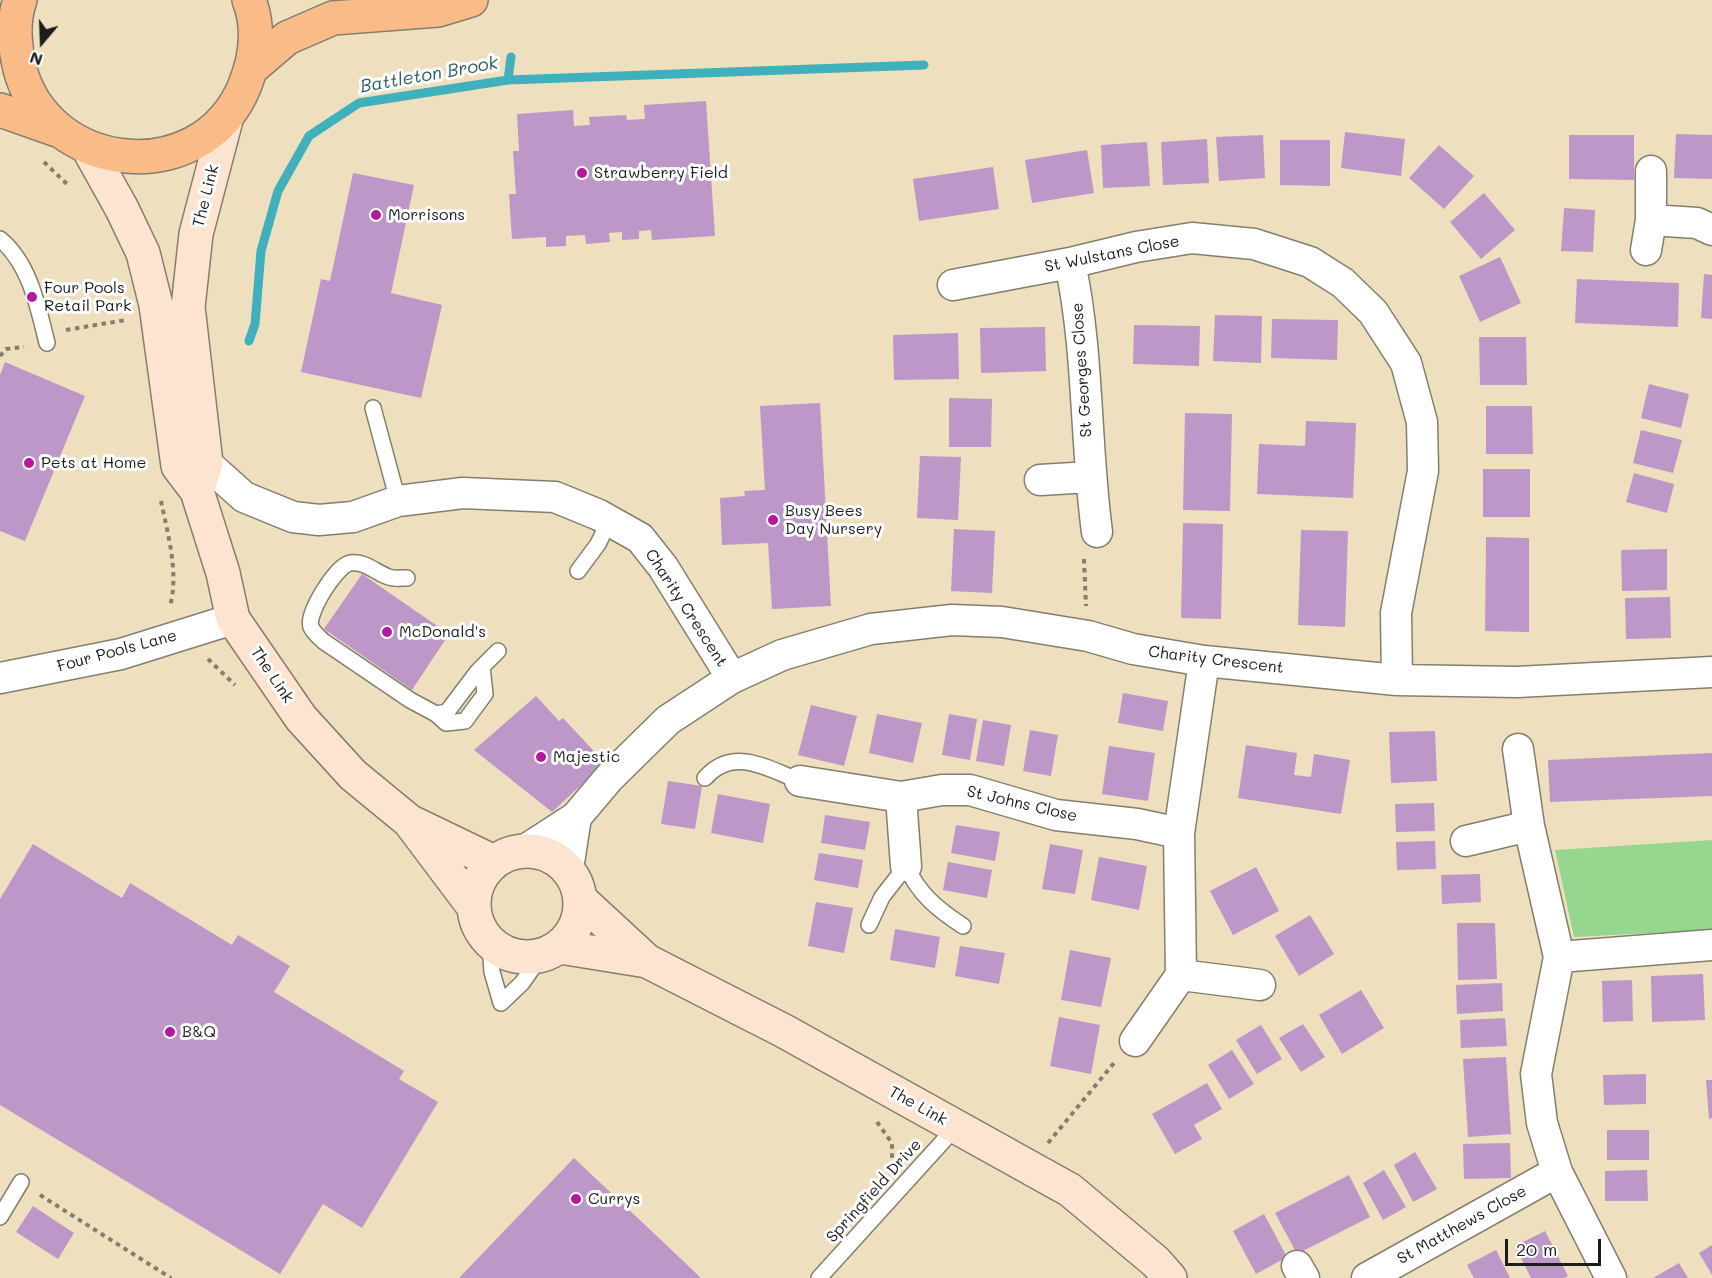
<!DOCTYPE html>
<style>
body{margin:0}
#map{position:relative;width:1712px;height:1278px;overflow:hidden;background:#eee0bf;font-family:Mali,sans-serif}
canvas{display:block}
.north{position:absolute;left:12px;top:12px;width:60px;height:60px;-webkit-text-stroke:4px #fff;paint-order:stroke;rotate:199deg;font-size:16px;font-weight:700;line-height:24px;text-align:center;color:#1c1c1c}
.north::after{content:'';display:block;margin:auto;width:21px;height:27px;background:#1c1c1c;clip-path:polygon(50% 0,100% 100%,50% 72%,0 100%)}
.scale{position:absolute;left:1505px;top:1239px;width:96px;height:27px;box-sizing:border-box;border:3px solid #1c1c1c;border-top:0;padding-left:8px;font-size:18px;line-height:21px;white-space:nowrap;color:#1c1c1c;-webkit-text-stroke:4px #fff;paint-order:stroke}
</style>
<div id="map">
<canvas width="1712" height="1278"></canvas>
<div class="north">N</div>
<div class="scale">20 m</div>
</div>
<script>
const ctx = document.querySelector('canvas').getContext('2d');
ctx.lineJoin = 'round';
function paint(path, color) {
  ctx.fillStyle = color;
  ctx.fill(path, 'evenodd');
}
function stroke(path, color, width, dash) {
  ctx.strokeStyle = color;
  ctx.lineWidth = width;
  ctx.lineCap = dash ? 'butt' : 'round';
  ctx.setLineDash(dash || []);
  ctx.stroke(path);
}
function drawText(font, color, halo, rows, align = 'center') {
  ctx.font = font + ' Mali,sans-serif';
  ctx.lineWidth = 6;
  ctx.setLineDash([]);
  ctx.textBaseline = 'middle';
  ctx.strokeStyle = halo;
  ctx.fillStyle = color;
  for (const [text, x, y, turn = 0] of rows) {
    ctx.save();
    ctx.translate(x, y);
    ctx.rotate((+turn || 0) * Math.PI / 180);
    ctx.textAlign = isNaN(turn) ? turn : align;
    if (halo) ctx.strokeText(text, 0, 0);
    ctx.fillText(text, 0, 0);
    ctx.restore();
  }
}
paint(new Path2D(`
 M1712 840V930L1574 937 1555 850Z`), '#95d78f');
stroke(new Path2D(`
 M508 80 924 65
 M249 341 255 324 261 251 278 191 309 136 359 103 508 80 511 57`), '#40b0bc', 9);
paint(new Path2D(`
 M706 101 715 236 652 240 651 230 639 231V239L622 240V232L609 233 610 242 586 244 585 235 566 236V246L546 247V237L512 239 509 194H516L513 151H519L517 114 573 110 574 126 590 125 589 117 626 115 627 120 645 119 644 105Z
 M1345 132 1405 139 1401 176 1341 168Z
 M1676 134 1712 135V179L1674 178Z
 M1263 135 1265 178 1219 181 1216 137Z
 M1569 135H1634V180L1569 179Z
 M1207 139 1209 183 1163 185 1161 142Z
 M1280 140H1330V186L1280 185Z
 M1147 142 1150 186 1103 188 1101 145Z
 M1439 145 1474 176 1444 209 1409 178Z
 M1087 150 1094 193 1032 203 1025 160Z
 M993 167 999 209 919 221 913 179Z
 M353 173 414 185 391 293 442 305 421 398 301 372 321 279 330 281Z
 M1484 193 1515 230 1481 259 1450 222Z
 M1564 208 1595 210 1593 252 1561 251Z
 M1500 257 1521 303 1480 322 1459 276Z
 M1704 274 1712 275V319L1701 318Z
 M1577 279 1679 283 1678 327 1575 323Z
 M1215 315 1262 316 1261 363 1213 361Z
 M1272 319 1338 320 1337 360 1271 358Z
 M1134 325 1200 326 1199 366 1133 364Z
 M1045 327 1046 371 981 373 980 328Z
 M958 333 959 379 894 380 893 335Z
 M1479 337H1526L1527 385H1480Z
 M5 362 85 396 25 541 0 531V375Z
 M1649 384 1689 394 1681 428 1641 418Z
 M949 398 992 399 991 447H949Z
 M820 403 831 606 772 609 768 543 722 545 720 498 745 496 744 491 765 490 760 406Z
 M1486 406H1532L1533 454H1486Z
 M1185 413 1232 414 1230 511 1183 510Z
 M1306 421 1356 423 1353 498 1257 494 1259 444 1305 446Z
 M1641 430 1682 440 1673 473 1633 463Z
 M920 456 961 457 958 520 917 518Z
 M1483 469H1530V517H1483Z
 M1634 473 1674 484 1667 513 1626 502Z
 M1183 523 1223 524 1221 619 1181 618Z
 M954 529 995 531 992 593 951 591Z
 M1301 530 1348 531 1345 627 1298 625Z
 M1486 537 1529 538V632L1485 631Z
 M1667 549V590L1622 591 1621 550Z
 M362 574 449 634 412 690 324 629Z
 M1670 597 1671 638 1626 639 1625 598Z
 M1123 693 1168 701 1163 731 1118 723Z
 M536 696 559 721 563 718 605 763 552 812 474 750Z
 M811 705 857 716 844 766 798 755Z
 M877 714 922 723 913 763 869 753Z
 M949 714 977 719 970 760 942 755Z
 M983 720 1011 725 1004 766 976 761Z
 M1030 730 1058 735 1051 776 1023 771Z
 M1435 731 1437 781 1391 783 1389 732Z
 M1246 745 1297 753 1294 775 1311 777 1314 754 1350 760 1341 814 1238 798Z
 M1109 746 1155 753 1148 801 1102 794Z
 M1712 753V796L1550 802 1548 760Z
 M668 781 702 786 695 829 661 824Z
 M718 794 770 804 763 843 711 833Z
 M1434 803 1435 831 1396 832 1395 804Z
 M825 815 870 822 865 850 821 843Z
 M956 825 1000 832 995 861 951 853Z
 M1435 841 1436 869 1397 870 1396 842Z
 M33 844 122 898 130 883 232 945 238 935 290 966 274 992 404 1071 399 1079 438 1102 362 1228 323 1204 280 1274 0 1105V899Z
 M1050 844 1083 850 1075 894 1042 889Z
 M819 853 863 860 858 888 814 880Z
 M1099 857 1147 866 1139 910 1091 900Z
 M948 862 992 870 987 898 943 890Z
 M1256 867 1279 911 1233 935 1210 891Z
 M1480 874 1481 902 1442 904 1441 875Z
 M816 902 853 908 844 953 808 946Z
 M1310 915 1334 954 1299 976 1275 936Z
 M1457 923H1495L1497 979 1458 980Z
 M895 929 940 937 935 968 890 960Z
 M960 946 1005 953 999 984 955 976Z
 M1070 950 1111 958 1101 1007 1061 1000Z
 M1703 974 1705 1020 1652 1022 1651 976Z
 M1632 980 1633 1021 1603 1022 1602 981Z
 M1502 983 1503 1011 1457 1014 1456 985Z
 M1361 990 1384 1028 1342 1054 1319 1015Z
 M1059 1017 1100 1025 1091 1074 1050 1066Z
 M1505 1018 1507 1046 1461 1048 1460 1020Z
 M1303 1024 1325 1057 1301 1072 1279 1038Z
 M1261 1025 1282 1059 1257 1074 1236 1040Z
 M1232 1050 1254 1084 1229 1099 1208 1065Z
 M1506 1057 1511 1134 1468 1137 1463 1059Z
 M1646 1074V1104L1604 1105 1603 1075Z
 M1706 1080H1712V1118L1709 1119Z
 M1207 1083 1222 1109 1194 1125 1202 1139 1175 1154 1152 1114Z
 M1607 1130H1649V1160H1607Z
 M1510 1143 1511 1178 1464 1179 1463 1144Z
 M1415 1152 1437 1189 1413 1202 1394 1165Z
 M574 1158 660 1239 701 1278H459Z
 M1384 1170 1406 1207 1383 1220 1363 1183Z
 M1647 1170 1648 1201H1605V1171Z
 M1349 1175 1370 1217 1297 1254 1275 1213Z
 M33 1206 74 1233 58 1259 16 1232Z
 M1264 1214 1287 1257 1256 1274 1233 1231Z
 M1545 1231 1568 1276 1564 1278H1531L1515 1246Z
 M1712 1245V1275L1699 1253Z
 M1496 1250 1510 1278H1474L1467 1265Z
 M1679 1263 1688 1278H1653Z`), '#bc97c8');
const lane = new Path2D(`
 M0 239C30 264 38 307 47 343
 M373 408 398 501
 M578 571 598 544 609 521
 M407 578C402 578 394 579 389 577 376 573 366 561 350 563 336 566 306 614 311 627 313 632 319 637 323 641L410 700 436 714 447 712 478 671 498 651
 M436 714 446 723 465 721 485 694 482 667
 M705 778C733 746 766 768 800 781
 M869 925 882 897 906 866C919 894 937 909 963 926
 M490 943 492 972 501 1003 522 983 541 956
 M0 1217 21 1182
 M819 1278 956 1127`);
const street = new Path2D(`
 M1651 220 1697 223 1712 230
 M1646 250 1651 220V171
 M1070 263C1089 351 1085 443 1097 532
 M953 285 1070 263 1136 247 1192 238 1254 244 1310 262 1343 283 1373 312 1406 363 1422 422 1423 471 1396 613 1397 680
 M206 463 244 497 293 517 319 520 353 517 398 501 463 493 555 497 599 515 640 538 663 567 732 678
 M1040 480 1090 477
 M0 678 121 654 233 619
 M1518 749 1529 826 1559 957 1536 1074 1542 1123 1557 1172 1611 1278
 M800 781 901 797 942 790H970L1056 815 1137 824 1179 833
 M901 797 906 866
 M1466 841 1529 826
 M525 850 576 817 609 778 668 720 732 678 782 655 871 629 952 620 1002 622 1088 636 1133 649 1204 661 1397 680 1517 682 1712 672
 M568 869 576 817
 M1559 957 1712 945
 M1181 975 1260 985
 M1135 1041 1181 975 1179 833 1204 661
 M1297 1266 1304 1278
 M1367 1278 1557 1172`);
const secondary = new Path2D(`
 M88 148 122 209 143 253 156 305 178 466 197 491 223 573 233 619 301 718 353 775 409 821 473 906
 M197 491 206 463 188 307 196 234 227 116
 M413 823 494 862
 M474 904a53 53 0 1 1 106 0a53 53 0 1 1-106 0Z
 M581 900 647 961 784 1031 1070 1190 1156 1262 1170 1278
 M560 947 647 961`);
const highway = new Path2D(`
 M20 0C14 17 14 36 17 54 33 172 200 196 245 85 256 57 260 28 249 0
 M253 67 287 38 333 18 438 10 471 0
 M0 110 57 130`);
stroke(lane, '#857e6e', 18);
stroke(street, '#857e6e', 33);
stroke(secondary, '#857e6e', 36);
stroke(highway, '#857e6e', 36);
stroke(new Path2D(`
 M44 162 69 186
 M66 330 126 320
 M0 356 6 349 24 347
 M161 501C168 535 179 573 170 606
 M1084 559 1086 606
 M208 659 235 685
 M877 1122 892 1143V1160
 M1048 1143 1114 1063
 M40 1195 171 1278`), '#857e6e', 4, [4.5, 4.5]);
stroke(lane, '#fff', 15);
stroke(street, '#fff', 30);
stroke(secondary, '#fde4d0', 33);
stroke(highway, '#f9bc89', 33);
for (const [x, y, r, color] of [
 [582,173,6,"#b5179e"],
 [376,215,6,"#b5179e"],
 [32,297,6,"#b5179e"],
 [29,463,6,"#b5179e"],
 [773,520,6,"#b5179e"],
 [387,632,6,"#b5179e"],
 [541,757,6,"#b5179e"],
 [170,1032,6,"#b5179e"],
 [576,1199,6,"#b5179e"]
]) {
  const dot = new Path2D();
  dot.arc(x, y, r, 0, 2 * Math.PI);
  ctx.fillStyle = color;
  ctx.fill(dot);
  stroke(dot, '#fff', 2);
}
drawText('16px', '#1c1c1c', '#fff', [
 ["Strawberry Field",594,173],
 ["Morrisons",388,215],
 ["Four Pools",44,288],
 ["Retail Park",44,306],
 ["Pets at Home",41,463],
 ["Busy Bees",785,511],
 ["Day Nursery",785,529],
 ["McDonald's",399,632],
 ["Majestic",553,757],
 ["B&Q",182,1032],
 ["Currys",588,1199]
], 'left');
drawText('16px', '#1c1c1c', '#fff', [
 ["The Link",206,196,-76],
 ["St Wulstans Close",1112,254,-11],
 ["St Georges Close",1082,370,-94],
 ["Charity Crescent",686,608,57],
 ["Four Pools Lane",117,651,-15],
 ["Charity Crescent",1216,660,7],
 ["The Link",272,675,56],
 ["St Johns Close",1022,804,13],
 ["The Link",918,1106,29],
 ["Springfield Drive",874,1191,-48],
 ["St Matthews Close",1462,1225,-29]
]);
drawText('italic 18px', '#2c5f64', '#fff', [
 ["Battleton Brook",429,75,-10]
]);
</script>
